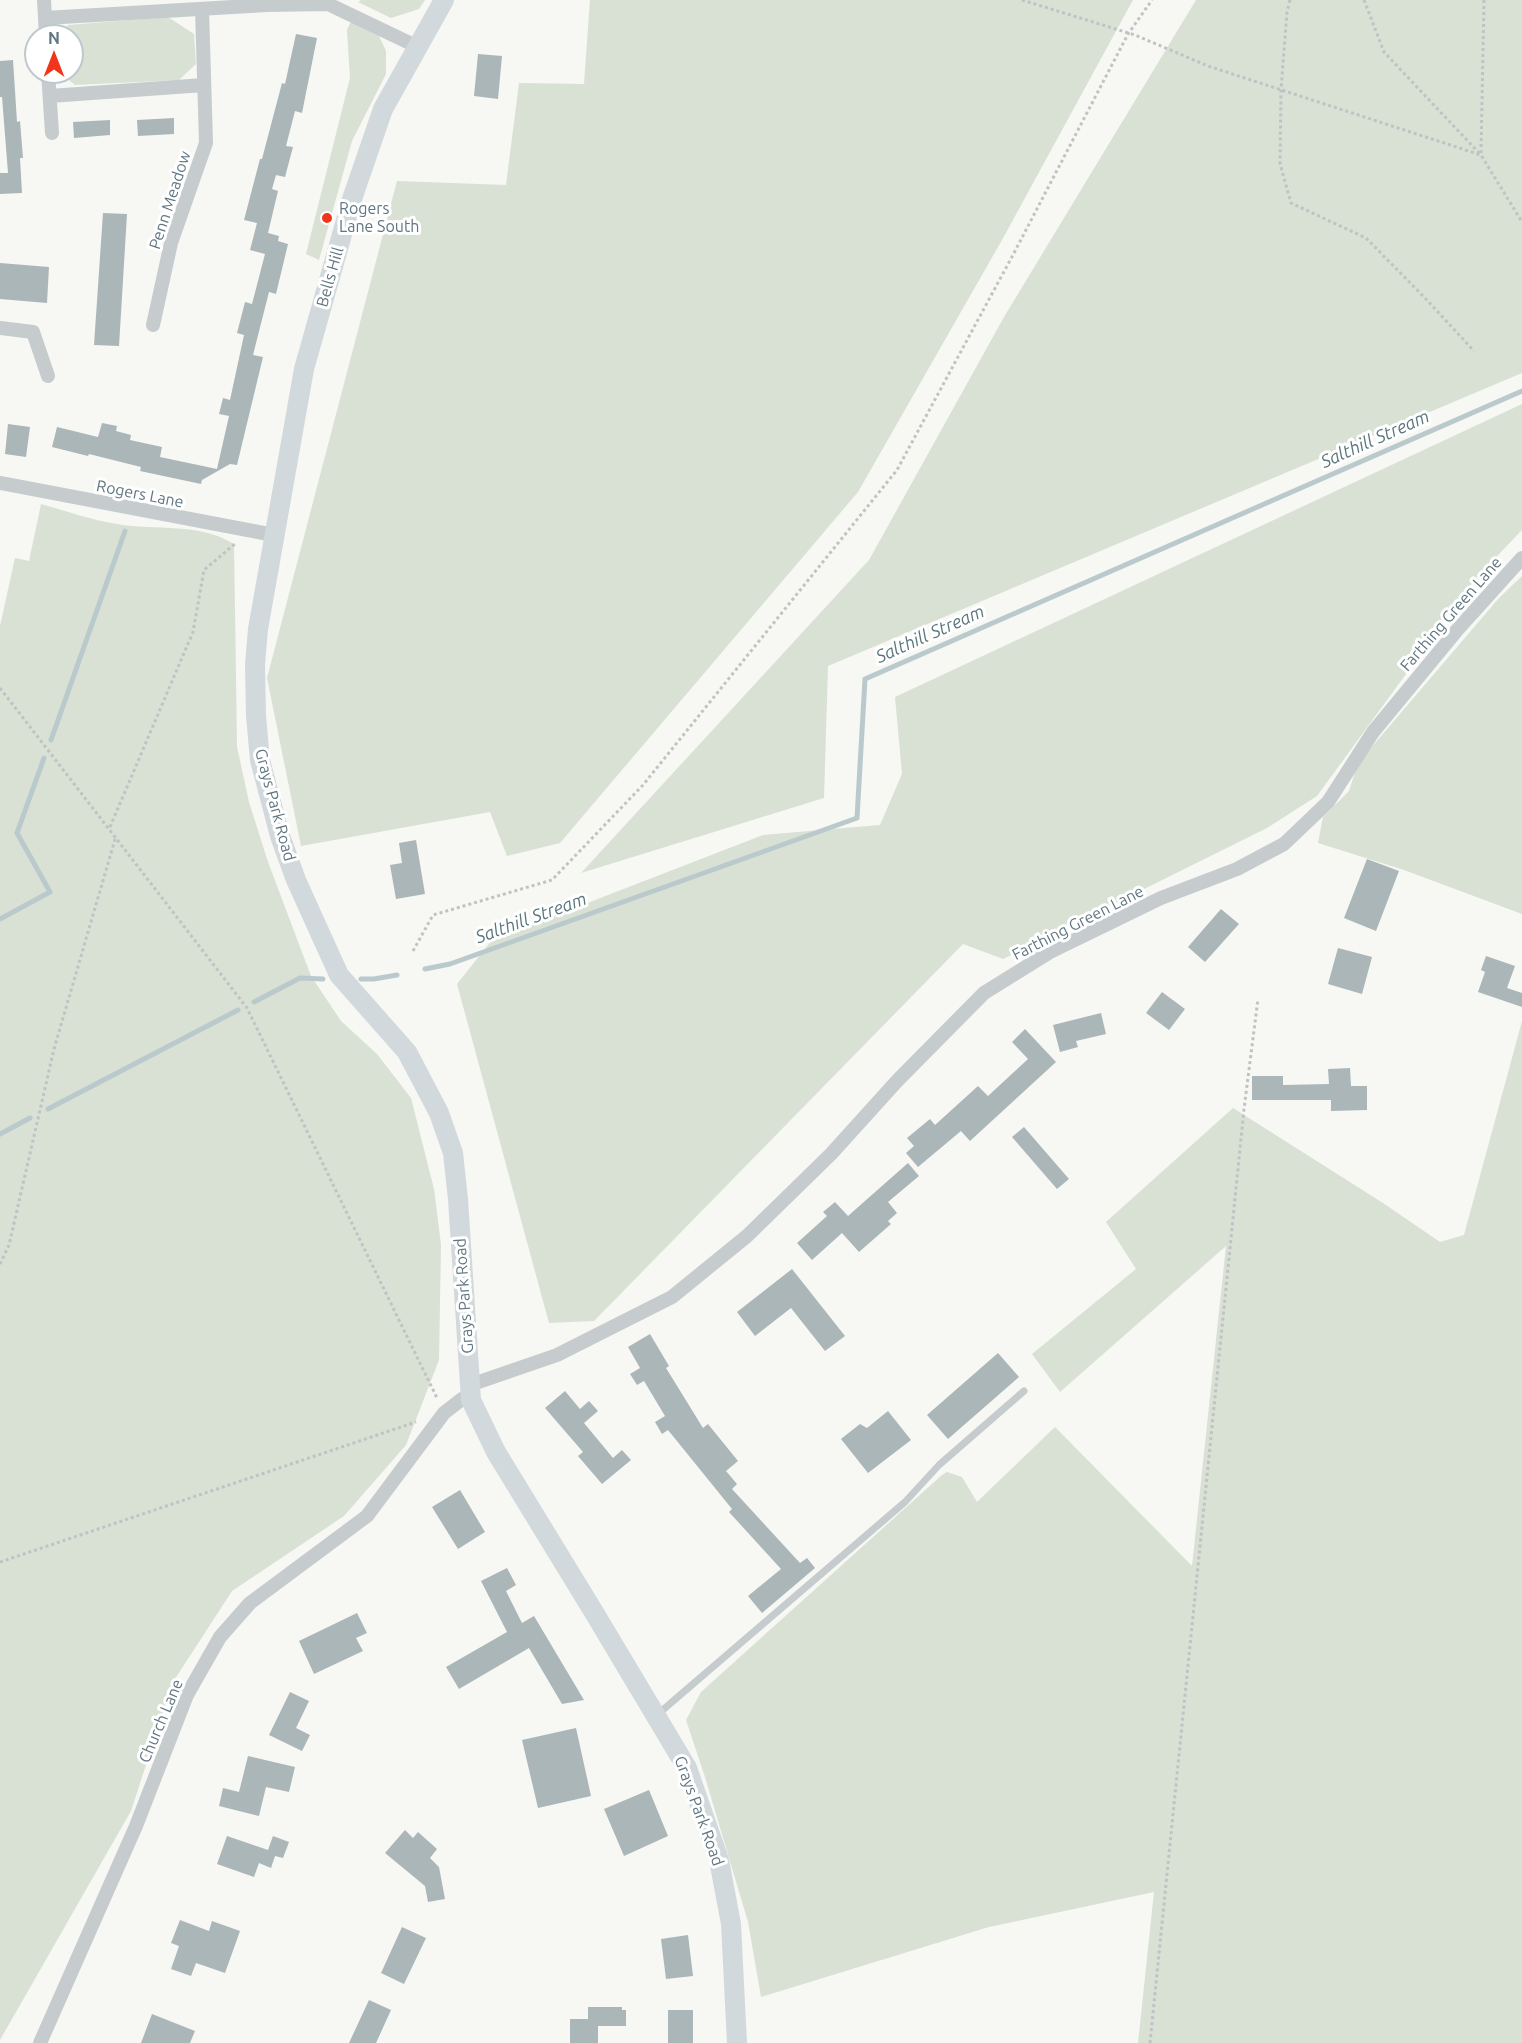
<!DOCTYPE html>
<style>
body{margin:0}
#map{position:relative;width:1522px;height:2043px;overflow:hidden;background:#f7f7f4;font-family:Ubuntu,sans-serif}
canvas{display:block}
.north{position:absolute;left:24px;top:24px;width:60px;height:60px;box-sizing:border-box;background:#fff;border:2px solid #bfc8cd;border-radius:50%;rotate:0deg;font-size:16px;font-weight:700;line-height:24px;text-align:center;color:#607681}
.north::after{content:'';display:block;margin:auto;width:21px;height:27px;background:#f1351a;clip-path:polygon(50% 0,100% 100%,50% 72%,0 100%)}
</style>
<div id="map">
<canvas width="1522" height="2043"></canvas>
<div class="north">N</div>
</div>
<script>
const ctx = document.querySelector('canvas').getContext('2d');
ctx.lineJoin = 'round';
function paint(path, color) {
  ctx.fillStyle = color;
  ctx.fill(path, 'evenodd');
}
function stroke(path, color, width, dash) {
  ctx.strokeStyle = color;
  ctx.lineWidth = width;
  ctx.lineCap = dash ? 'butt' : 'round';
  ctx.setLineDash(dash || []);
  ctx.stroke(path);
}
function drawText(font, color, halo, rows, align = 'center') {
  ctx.font = font + ' Ubuntu,sans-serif';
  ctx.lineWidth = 6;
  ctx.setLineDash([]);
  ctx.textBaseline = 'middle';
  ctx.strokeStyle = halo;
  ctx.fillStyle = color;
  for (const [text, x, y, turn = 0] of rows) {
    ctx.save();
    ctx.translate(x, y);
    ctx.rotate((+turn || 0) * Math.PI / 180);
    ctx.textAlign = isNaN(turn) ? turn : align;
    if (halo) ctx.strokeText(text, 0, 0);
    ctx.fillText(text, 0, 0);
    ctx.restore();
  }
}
paint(new Path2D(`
 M361 0H425L419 9 391 18 358 2Z
 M590 0H1133L1002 240 858 492 560 843 507 856 490 812 301 846 267 678 397 181 506 185 519 83 584 84Z
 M1196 0H1522V373L828 666 824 798 581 873 869 560 1004 317Z
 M168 17 194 34 196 64 179 80 75 85 59 72H72V36H60L68 25Z
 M351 21 379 36 386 51V74L352 141 319 260 306 254 350 78 347 30Z
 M1522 404V530L1476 578 1317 796 1267 828 1003 959 963 944 594 1321 549 1323 457 984 492 940 763 835 880 825 902 774 895 697Z
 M41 504C66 511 91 520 117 524 156 531 198 522 234 544L237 747 249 802 268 862 311 976 341 1021 377 1054 411 1098 434 1189 441 1245 439 1360 406 1445 344 1516 232 1591 173 1682 131 1811 0 2040V626L15 558 29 561Z
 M1522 576V914L1404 870 1318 843 1323 817 1349 791 1358 763 1499 598Z
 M1522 1021V2043H1138L1154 1892 989 1927 761 1997 748 1922 705 1777 686 1720 701 1692 942 1475 947 1472 962 1477 977 1502 1055 1427 1192 1566 1226 1246 1060 1392 1032 1354 1136 1269 1106 1222 1233 1108 1383 1203 1440 1242 1464 1235Z`), '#d9e0d4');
stroke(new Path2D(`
 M51 740 125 531
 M0 919 50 892 17 833 44 758
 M425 969 450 964 857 818 865 679 1522 391
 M361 979H374L397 975
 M254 1002 300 978 323 979
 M48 1109 238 1010
 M0 1134 30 1118`), '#bacacc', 5);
paint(new Path2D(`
 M296 34 317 38 302 113 295 111 286 146 293 147 285 177 276 175 272 189 278 191 268 233 279 236 278 241 288 244 276 294 269 292 253 355 263 357 237 465 230 464 202 480 201 484 140 471 141 467 89 454 88 456 52 447 57 427 98 437 102 423 117 426 116 431 131 435 130 440 162 447 160 457 217 469 229 416 219 414 223 398 230 400 244 335 237 333 245 302 252 304 265 254 250 250 257 223 244 220 260 159H262L282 83 285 84Z
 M478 54 502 56 498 99 474 96Z
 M13 60 17 122 20 121 23 158H20L22 193 0 194V173H8L2 97H0V61Z
 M174 118V134L138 136 137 120Z
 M110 120V135L74 138 73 122Z
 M103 213 127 214 119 346 94 345Z
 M0 263 49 267 47 303 0 299Z
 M8 424 30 427 26 457 5 454Z
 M416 840 425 894 396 899 390 865 402 863 399 843Z
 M1367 859 1399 871 1376 931 1344 918Z
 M1221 909 1239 924 1205 962 1188 947Z
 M1338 948 1372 957 1362 994 1328 984Z
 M1486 956 1515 966 1507 988 1522 993V1007L1478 992 1485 972 1481 970Z
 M1162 992 1185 1009 1169 1030 1146 1013Z
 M1101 1013 1106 1034 1076 1041 1078 1047 1060 1052 1053 1025Z
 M1025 1029 1056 1062 970 1141 961 1131 918 1167 906 1153 914 1146 907 1138 930 1119 935 1125 978 1086 988 1096 1028 1059 1012 1042Z
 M1350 1068 1351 1086H1367V1110L1331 1111V1100H1252V1076H1283V1085L1329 1084 1328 1069Z
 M1024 1127 1069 1179 1057 1189 1012 1137Z
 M908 1163 919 1176 888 1202 897 1213 888 1221 891 1224 859 1252 842 1233 812 1260 797 1243 827 1216 823 1212 835 1202 848 1216Z
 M792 1269 845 1336 825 1351 791 1308 755 1336 737 1312Z
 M650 1334 669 1366 666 1368 703 1428 708 1424 738 1461 726 1471 737 1484 732 1489 800 1563 807 1558 815 1568 762 1613 748 1596 781 1569 729 1512 732 1509 668 1430 662 1434 655 1422 665 1416 644 1381 637 1385 630 1374 640 1368 628 1347Z
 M998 1353 1019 1377 948 1439 927 1415Z
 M565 1391 580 1409 589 1401 598 1411 584 1423 613 1458 622 1450 631 1460 602 1484 578 1456 583 1452 545 1408Z
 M888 1411 911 1440 868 1473 841 1439 860 1424 867 1428Z
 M460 1490 485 1532 458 1549 432 1507Z
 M507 1568 516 1585 506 1591 522 1623 534 1616 584 1700 562 1704 529 1648 459 1689 446 1667 507 1632 481 1581Z
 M357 1613 367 1633 356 1638 363 1651 314 1674 299 1641Z
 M290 1692 309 1701 296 1728 310 1735 302 1751 269 1735Z
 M576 1728 591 1796 538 1808 522 1740Z
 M248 1756 295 1767 289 1792 266 1787 259 1816 219 1806 223 1788 239 1792Z
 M649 1790 668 1836 624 1856 604 1809Z
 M405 1830 413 1838 418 1832 437 1849 430 1858 439 1867 445 1899 428 1902 425 1886 385 1853Z
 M227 1836 268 1850 273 1836 289 1842 283 1858 275 1856 271 1868 259 1863 254 1877 217 1864Z
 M180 1920 209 1931 212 1921 240 1931 225 1973 196 1963 191 1976 171 1969 179 1946 171 1943Z
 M402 1927 426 1938 404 1984 381 1973Z
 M688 1935 693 1976 666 1979 661 1939Z
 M369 2000 391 2010 376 2043H349Z
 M588 2007H622V2010H626V2026H598V2043H570V2019H588Z
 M668 2010H693V2043H668Z
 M152 2014 195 2031 190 2043H141Z`), '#abb6b9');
stroke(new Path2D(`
 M1022 0 1135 35 1208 66 1481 155 1522 222
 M1290 0 1287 12 1281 90 1280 164 1291 203 1366 238 1425 298 1474 351
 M1364 0 1384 52 1480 154
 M1481 153 1484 0
 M0 688 247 1008 437 1398
 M110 827 193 632 204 570 236 543
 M413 951 433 915 552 880 643 785 897 470 1014 253 1128 34 1152 0
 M0 1264 9 1245 54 1049 116 836
 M0 1562 416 1422
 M1150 2043 1244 1109 1258 999`), '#c0c2c4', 3, [3, 3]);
stroke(new Path2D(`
 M658 1714 905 1502 939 1465 1024 1391`), '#c6cbcd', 7);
stroke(new Path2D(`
 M44 0 46 36
 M45 18 267 5 328 4 418 47
 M48 72 52 133
 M50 96 204 85
 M153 325 171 243 206 143 202 9
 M0 328 33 332 48 376
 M0 483 274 535
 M470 1385 557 1355 672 1297 747 1236 831 1154 897 1081 984 993 1050 952 1161 898 1237 869 1284 844 1328 802 1373 732 1458 629 1522 558
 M40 2043 136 1826 187 1695 220 1637 250 1603 367 1516 444 1413 462 1399 471 1400`), '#c6cbcd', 14);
stroke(new Path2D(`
 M444 0 383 109 352 199 304 369 258 629 255 664 256 716 260 760 280 836 296 880 339 975 407 1052 439 1113 453 1153 458 1199 471 1400 496 1452 595 1614 687 1768 719 1860 731 1924 737 2043`), '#d2d9dc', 20);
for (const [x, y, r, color] of [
 [327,218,6,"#f1351a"]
]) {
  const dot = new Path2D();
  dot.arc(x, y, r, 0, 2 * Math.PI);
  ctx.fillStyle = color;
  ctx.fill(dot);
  stroke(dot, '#fff', 2);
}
drawText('16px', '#607681', '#fff', [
 ["Penn Meadow",170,200,-72],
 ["Bells Hill",330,277,-74],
 ["Rogers Lane",140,494,11],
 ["Farthing Green Lane",1451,614,-49],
 ["Grays Park Road",275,805,75],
 ["Farthing Green Lane",1078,923,-27],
 ["Grays Park Road",464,1296,-94],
 ["Church Lane",161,1721,-67],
 ["Grays Park Road",699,1811,70]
]);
drawText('16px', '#607681', '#fff', [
 ["Rogers",339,209],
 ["Lane South",339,227]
], 'left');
drawText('italic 18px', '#5a777c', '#fff', [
 ["Salthill Stream",1375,439,-24],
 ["Salthill Stream",930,634,-24],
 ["Salthill Stream",531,918,-20]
]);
</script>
